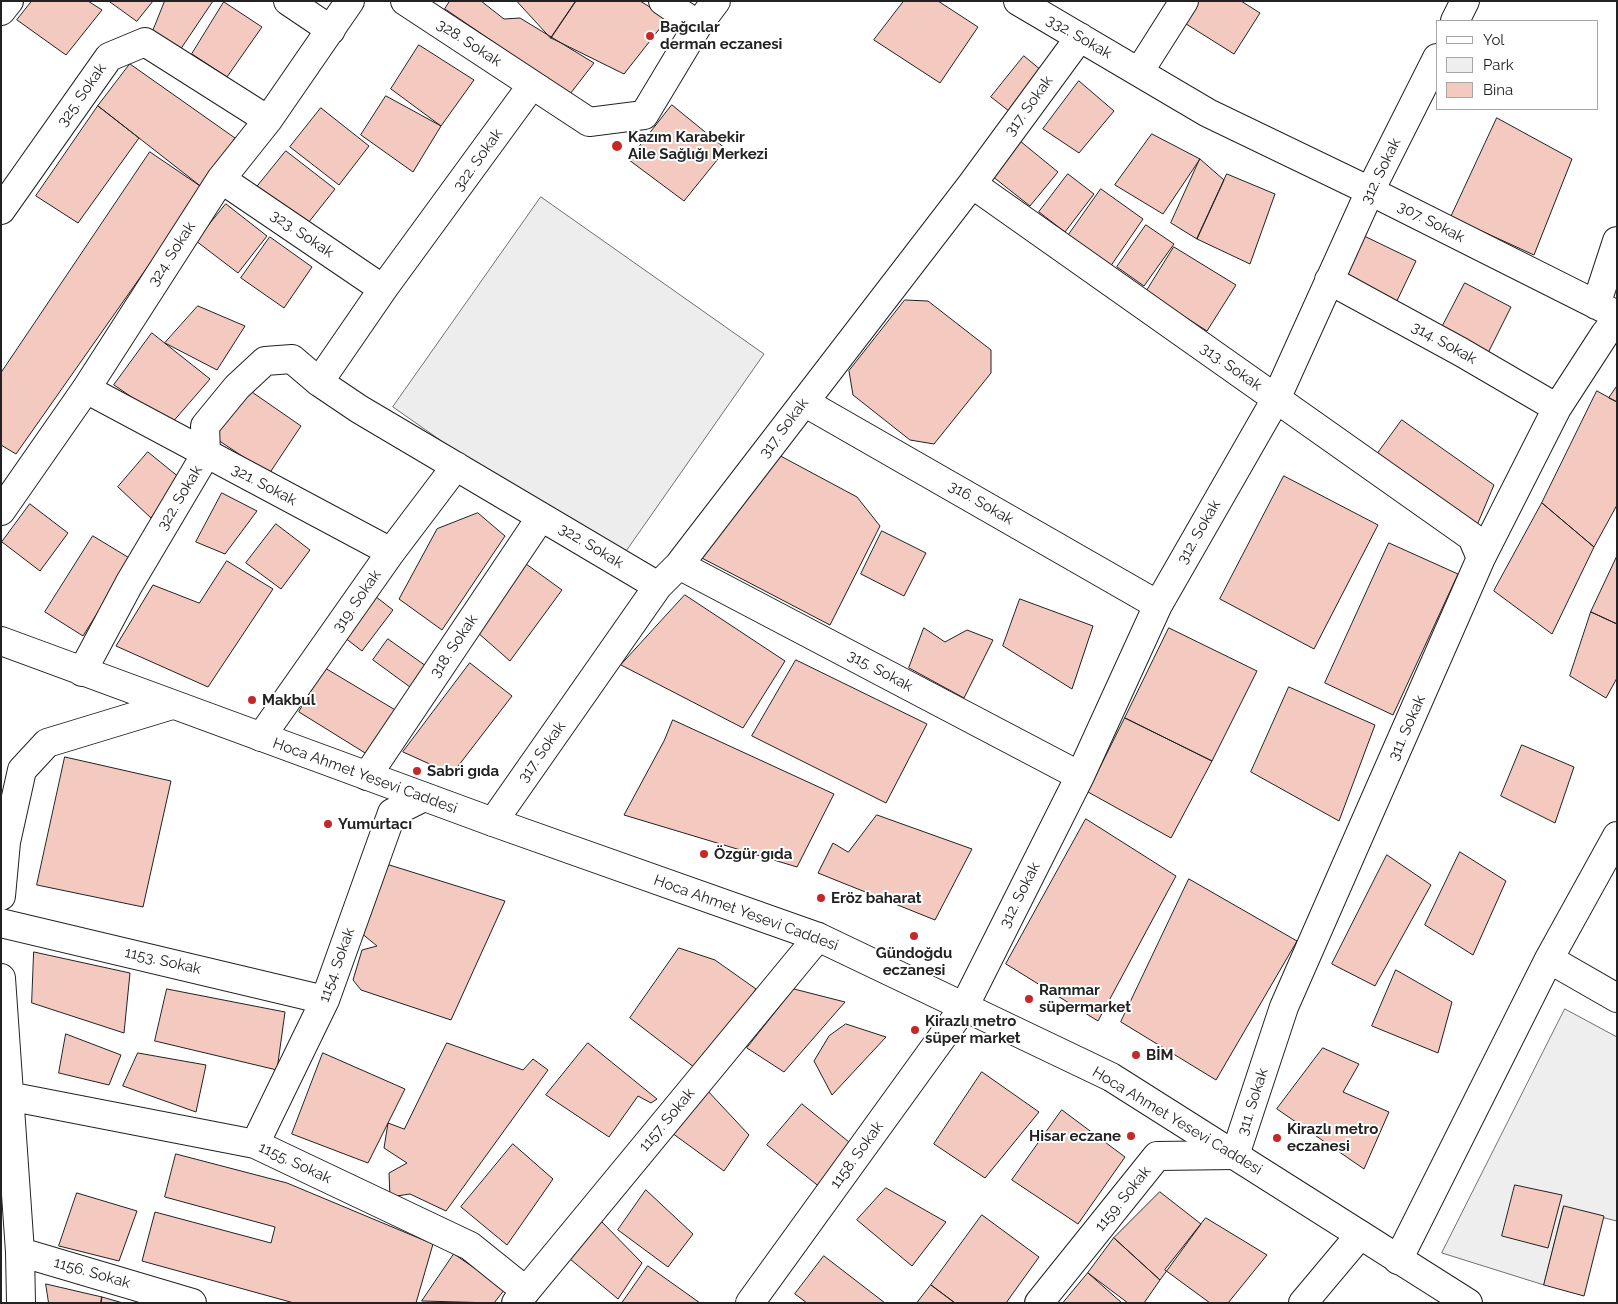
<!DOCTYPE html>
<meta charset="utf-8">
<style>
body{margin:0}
#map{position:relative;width:1618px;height:1304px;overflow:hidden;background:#fff;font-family:Raleway,sans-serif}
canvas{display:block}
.frame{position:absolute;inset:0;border:2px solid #222;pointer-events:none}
.legend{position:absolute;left:1436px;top:20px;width:162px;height:90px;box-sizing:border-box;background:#fff;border:1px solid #a7a7a7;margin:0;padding:6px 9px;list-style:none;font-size:15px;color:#222}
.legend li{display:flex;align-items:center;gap:10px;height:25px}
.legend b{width:25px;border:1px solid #a7a7a7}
</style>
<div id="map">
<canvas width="1618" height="1304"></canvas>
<div class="frame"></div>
<ul class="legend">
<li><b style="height:6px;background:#fff"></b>Yol</li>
<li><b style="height:14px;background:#eee"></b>Park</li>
<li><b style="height:14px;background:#f3c9c0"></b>Bina</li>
</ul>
</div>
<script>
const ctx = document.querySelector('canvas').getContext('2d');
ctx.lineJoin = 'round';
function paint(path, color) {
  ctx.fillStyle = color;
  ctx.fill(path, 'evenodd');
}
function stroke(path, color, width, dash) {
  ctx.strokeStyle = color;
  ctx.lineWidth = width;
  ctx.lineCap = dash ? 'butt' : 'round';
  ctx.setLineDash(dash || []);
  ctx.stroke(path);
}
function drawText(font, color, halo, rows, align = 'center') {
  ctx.font = font + ' Raleway,sans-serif';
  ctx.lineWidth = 4;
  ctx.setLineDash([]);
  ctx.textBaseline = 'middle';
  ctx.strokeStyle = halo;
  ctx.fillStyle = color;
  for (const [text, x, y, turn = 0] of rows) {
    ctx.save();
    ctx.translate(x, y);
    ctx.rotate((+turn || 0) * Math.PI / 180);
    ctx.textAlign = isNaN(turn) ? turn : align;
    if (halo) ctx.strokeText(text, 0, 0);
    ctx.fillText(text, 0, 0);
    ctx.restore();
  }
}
const green = new Path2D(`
 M1565 1009 1617 1037V1221L1563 1208 1544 1285 1442 1253Z`);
paint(green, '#eee');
stroke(green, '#6f6f6f', 1);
const parking = new Path2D(`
 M541 197 764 354 617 564 393 407Z`);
paint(parking, '#ededed');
stroke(parking, '#6f6f6f', 1);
const building = new Path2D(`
 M32 1H88L102 10 66 55 17 20Z
 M109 1H153L137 21Z
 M165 1H213L180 50 153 31Z
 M450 1H481L504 19 520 18 594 63 570 94 445 9Z
 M517 1H576L551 38Z
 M576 1H640L668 18 624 74 551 38Z
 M904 1H938L978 27 940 83 874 40Z
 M1196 1H1241L1260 13 1234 54 1183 22Z
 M224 2 262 27 227 77 192 54Z
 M419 45 474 80 441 126 391 89Z
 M1024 56 1047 75 1014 115 991 97Z
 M130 64 235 138 203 188 98 106Z
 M1079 81 1114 111 1079 153 1043 129Z
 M386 96 441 126 413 172 361 135Z
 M672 105 726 149 684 201 629 160Z
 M98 106 139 138 78 223 36 196Z
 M321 108 369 146 339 185 290 147Z
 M1497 118 1572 159 1534 255 1451 217Z
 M1152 134 1200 159 1163 214 1115 185Z
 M1020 141 1058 172 1030 206 992 176Z
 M286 151 335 189 301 232 252 193Z
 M150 152 203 188 16 454 1 445V373Z
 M1200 159 1224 180 1197 239 1171 223Z
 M1068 174 1094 194 1065 232 1039 212Z
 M1227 174 1275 194 1250 264 1197 239Z
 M1101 189 1143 219 1108 270 1065 240Z
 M226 204 267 236 238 273 196 241Z
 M1146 225 1174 244 1144 286 1117 267Z
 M1360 234 1416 261 1394 307 1338 280Z
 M270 237 312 267 284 308 241 278Z
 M1174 247 1236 285 1207 331 1146 292Z
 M1465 283 1511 307 1486 357 1439 333Z
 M905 300 928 301 991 350V373L934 444 910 440 853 395 849 371Z
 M198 306 245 326 217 370 165 343Z
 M152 333 210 379 171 424 114 385Z
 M1617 386V402L1609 398Z
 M249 390 301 426 269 474 215 438Z
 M1597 391 1617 402V505L1594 547 1542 503Z
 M1402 420 1494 485 1472 537 1378 453Z
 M148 452 180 478 151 518 118 487Z
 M775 453 857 497 880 526 830 625 698 556Z
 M1284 476 1378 525 1314 649 1220 599Z
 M222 493 257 511 225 554 196 542Z
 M1542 503 1594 547 1552 634 1494 591Z
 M30 504 68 533 40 571 2 542Z
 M478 513 505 536 442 630 399 599 437 529Z
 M276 524 310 550 281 589 246 563Z
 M882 531 926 553 904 596 861 574Z
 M93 536 131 559 83 636 45 612Z
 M1389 543 1458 574 1393 715 1325 683Z
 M1617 556V624L1591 612Z
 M227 561 273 589 208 687 116 646 153 585 199 603Z
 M522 561 562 590 510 661 477 632Z
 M371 593 393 610 362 651 340 634Z
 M685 595 785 661 743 728 621 665Z
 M1020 599 1093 626 1072 689 1003 646Z
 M1591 612 1617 624V678L1606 698 1570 676Z
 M924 628 945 642 967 630 993 640 964 698 909 668Z
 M1169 628 1257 671 1212 761 1125 718Z
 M388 639 426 666 410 687 373 660Z
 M796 660 927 724 886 803 752 736Z
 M470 663 512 696 452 774 403 752Z
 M325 668 397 711 370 756 299 712Z
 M1289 687 1375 725 1339 821 1251 772Z
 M1125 718 1212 761 1171 838 1088 792Z
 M673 720 834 794 797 867 624 815 664 741Z
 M1522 745 1574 767 1555 823 1501 796Z
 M65 757 171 781 143 907 37 885Z
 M877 815 972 849 935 920 818 873 833 843 848 852Z
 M1086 819 1176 876 1098 1021 1006 964Z
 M1460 852 1506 881 1473 955 1425 925Z
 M1387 855 1431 885 1375 986 1332 964Z
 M383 863 505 901 451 1020 361 990 353 980 362 950 377 946 360 932Z
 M1189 879 1297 941 1216 1080 1121 1022Z
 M679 948 715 960 756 989 699 1071 630 1018Z
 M34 952 130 973 124 1033 32 1003Z
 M1396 970 1452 1002 1438 1053 1372 1026Z
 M167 989 285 1012 277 1070 155 1041Z
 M794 989 845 1002 784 1072 747 1048Z
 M846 1024 886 1037 832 1095 814 1061 829 1036Z
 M66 1034 121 1055 109 1085 59 1073Z
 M447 1043 523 1070 533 1059 548 1070 446 1211 410 1194 390 1197 389 1173 407 1163 384 1148 388 1123 404 1129Z
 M588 1043 657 1099 651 1103 638 1096 609 1137 546 1095Z
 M1323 1048 1359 1064 1343 1092 1389 1112 1364 1169 1277 1109Z
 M138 1053 206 1065 196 1112 123 1086Z
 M323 1053 405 1089 368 1163 292 1134Z
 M982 1072 1039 1112 985 1178 934 1144Z
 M706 1089 749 1135 724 1171 672 1133Z
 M802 1104 854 1146 821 1188 767 1145Z
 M1062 1110 1125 1157 1078 1224 1012 1180Z
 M513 1144 553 1179 507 1245 461 1207Z
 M176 1154 287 1183 433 1244 416 1303H294L142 1261 155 1212 271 1243 275 1227 165 1197Z
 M1515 1185 1562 1195 1548 1248 1502 1236Z
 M886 1188 946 1222 912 1266 857 1220Z
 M646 1190 693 1234 668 1267 618 1230Z
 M1160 1192 1201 1224 1160 1280 1114 1238Z
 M77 1193 137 1211 119 1261 59 1246Z
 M1564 1206 1604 1216 1584 1296 1544 1285Z
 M982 1215 1039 1257 1006 1303H955L931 1285Z
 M1206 1218 1267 1255 1228 1303H1210L1165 1270Z
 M601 1221 642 1263 618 1299 570 1259Z
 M1114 1238 1160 1280 1144 1303H1128L1088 1273Z
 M454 1254 505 1289 494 1303 422 1301Z
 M824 1256 885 1303H807L795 1294Z
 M648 1266 700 1303H622Z
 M1088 1273 1122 1303H1063Z
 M46 1284 102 1297 101 1303H49Z
 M931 1285 955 1303H917Z
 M102 1297 123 1303H101Z`);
paint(building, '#f3c9c0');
stroke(building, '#222', 1);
const street = new Path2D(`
 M288 1 331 30
 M405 1 589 122 644 115 698 25 716 1
 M663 1 698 25
 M1018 1 1208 113 1370 191 1617 315
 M1 11 9 1
 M1455 21 1465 1
 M1139 72 1184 1
 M532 85 383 289 319 382 359 409 658 586
 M221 179 383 289
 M972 184 1472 537 1481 558
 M1 210 109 57 145 42 268 120
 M1329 280 1461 352 1557 408
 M1596 305 1617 241
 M86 389 391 552
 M804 402 1158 605
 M1 511 86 389 221 179 268 120 350 1
 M679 565 1080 776
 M82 672 129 584 206 454 205 426 237 387 265 361 292 359 319 382
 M261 737 391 552 456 466
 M367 776 541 517
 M493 822 658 586 679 565 972 184 1080 37
 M1 896 6 842 22 770 47 743 172 705
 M1 923 325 1000
 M1549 959 1617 998
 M1 978 20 1252 21 1303
 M1 1104 8 1096 255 1144 470 1246 526 1291
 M255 1144 325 1000 392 813 424 797
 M20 1252 192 1303
 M1398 1260 1549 959 1617 836
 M516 1303 818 937
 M750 1303 964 1007 1080 776 1158 605 1276 399 1370 191 1437 58
 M1039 1303 1157 1156 1235 1155 1284 1007 1481 558 1557 408 1605 334 1617 319
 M1303 1303 1360 1235`);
const secondary = new Path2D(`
 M1 641 493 822 818 937 1111 1077 1468 1303`);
stroke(street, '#222', 30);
stroke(secondary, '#222', 30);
stroke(street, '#fff', 28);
stroke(secondary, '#fff', 28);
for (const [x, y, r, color] of [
 [650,36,5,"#c62828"],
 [617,146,6,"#c62828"],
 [252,700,5,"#c62828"],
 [417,771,5,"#c62828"],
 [328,824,5,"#c62828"],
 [704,854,5,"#c62828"],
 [821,898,5,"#c62828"],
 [914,936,5,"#c62828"],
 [1029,999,5,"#c62828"],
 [915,1030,5,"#c62828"],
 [1136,1055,5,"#c62828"],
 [1131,1136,5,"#c62828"],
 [1277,1138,5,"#c62828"]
]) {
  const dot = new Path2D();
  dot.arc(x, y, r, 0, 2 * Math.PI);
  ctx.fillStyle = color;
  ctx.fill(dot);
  stroke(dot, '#fff', 2);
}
drawText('bold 15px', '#222', '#fff', [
 ["Bağcılar",660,27],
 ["derman eczanesi",660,44],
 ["Kazım Karabekir",628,137],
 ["Aile Sağlığı Merkezi",628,154],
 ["Makbul",262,700],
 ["Sabri gıda",427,771],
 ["Yumurtacı",338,824],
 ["Özgür gıda",714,854],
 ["Eröz baharat",831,898],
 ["Gündoğdu",914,953,"center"],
 ["eczanesi",914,970,"center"],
 ["Rammar",1039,990],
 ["süpermarket",1039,1007],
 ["Kirazlı metro",925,1021],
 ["süper market",925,1038],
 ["BİM",1146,1055],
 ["Kirazlı metro",1287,1129],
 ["eczanesi",1287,1146],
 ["Hisar eczane",1121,1136,"right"]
], 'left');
drawText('15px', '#222', '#fff', [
 ["332. Sokak",1079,37,30],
 ["328. Sokak",469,43,33],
 ["325. Sokak",82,95,-55],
 ["317. Sokak",1029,106,-54],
 ["322. Sokak",478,160,-54],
 ["312. Sokak",1381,171,-64],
 ["307. Sokak",1431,222,27],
 ["323. Sokak",302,234,34],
 ["324. Sokak",172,254,-57],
 ["314. Sokak",1444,343,29],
 ["313. Sokak",1231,367,35],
 ["317. Sokak",784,428,-53],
 ["321. Sokak",264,485,28],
 ["322. Sokak",180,498,-59],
 ["316. Sokak",981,503,30],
 ["312. Sokak",1199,532,-60],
 ["322. Sokak",591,546,31],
 ["319. Sokak",357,601,-55],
 ["318. Sokak",454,646,-56],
 ["315. Sokak",880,671,28],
 ["311. Sokak",1407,728,-66],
 ["317. Sokak",542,752,-55],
 ["Hoca Ahmet Yesevi Caddesi",365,776,20],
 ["312. Sokak",1020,895,-63],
 ["Hoca Ahmet Yesevi Caddesi",746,913,20],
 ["1153. Sokak",163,961,13],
 ["1154. Sokak",337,965,-70],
 ["311. Sokak",1253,1102,-72],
 ["1157. Sokak",667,1120,-50],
 ["Hoca Ahmet Yesevi Caddesi",1177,1121,31],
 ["1158. Sokak",857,1155,-54],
 ["1155. Sokak",295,1163,25],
 ["1159. Sokak",1123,1199,-51],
 ["1156. Sokak",92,1273,16]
]);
</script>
